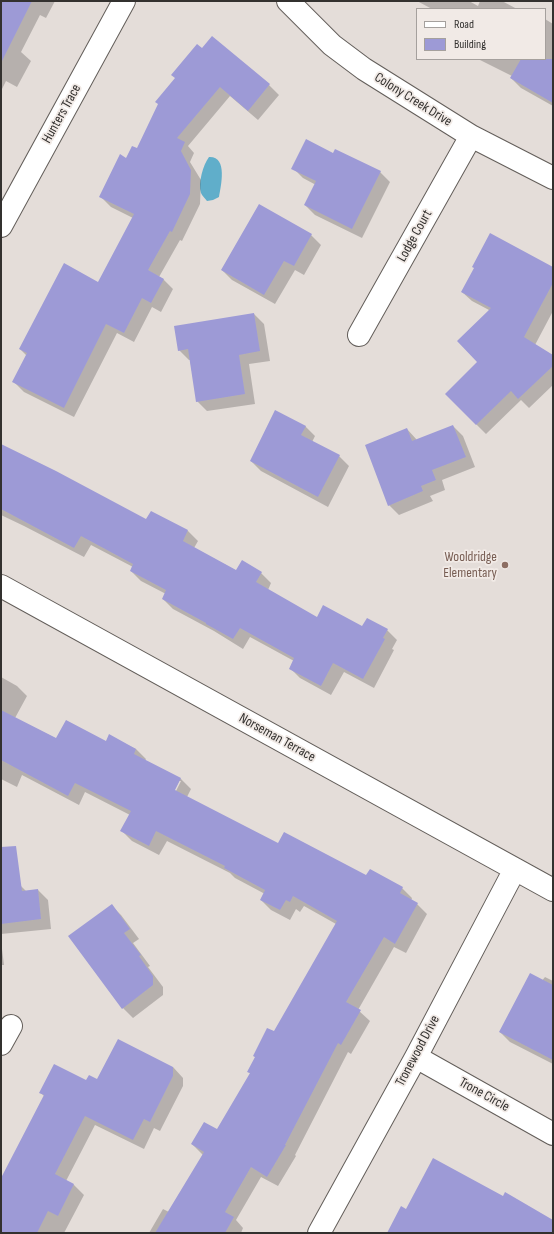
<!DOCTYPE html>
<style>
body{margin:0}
#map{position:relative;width:554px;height:1234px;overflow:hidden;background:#e4ddd9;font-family:"Sofia Sans Condensed",sans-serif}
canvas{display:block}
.frame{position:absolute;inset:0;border:2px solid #33312f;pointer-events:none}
.legend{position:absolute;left:416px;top:8px;width:130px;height:52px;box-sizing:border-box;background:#f1eae6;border:1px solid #a5a09d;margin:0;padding:5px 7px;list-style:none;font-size:12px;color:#33312f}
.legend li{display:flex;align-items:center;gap:8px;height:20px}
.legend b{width:20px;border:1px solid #a5a09d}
</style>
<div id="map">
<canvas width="554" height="1234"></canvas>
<div class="frame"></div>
<ul class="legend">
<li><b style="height:5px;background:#fff"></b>Road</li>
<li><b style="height:11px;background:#9d9ad6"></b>Building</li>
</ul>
</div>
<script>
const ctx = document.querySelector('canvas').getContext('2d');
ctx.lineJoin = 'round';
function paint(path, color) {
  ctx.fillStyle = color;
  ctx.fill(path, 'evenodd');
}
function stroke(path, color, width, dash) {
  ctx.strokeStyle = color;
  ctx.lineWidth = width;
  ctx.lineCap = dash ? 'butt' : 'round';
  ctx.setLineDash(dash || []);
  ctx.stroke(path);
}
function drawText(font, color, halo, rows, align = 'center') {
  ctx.font = font + ' "Sofia Sans Condensed",sans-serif';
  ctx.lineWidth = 3.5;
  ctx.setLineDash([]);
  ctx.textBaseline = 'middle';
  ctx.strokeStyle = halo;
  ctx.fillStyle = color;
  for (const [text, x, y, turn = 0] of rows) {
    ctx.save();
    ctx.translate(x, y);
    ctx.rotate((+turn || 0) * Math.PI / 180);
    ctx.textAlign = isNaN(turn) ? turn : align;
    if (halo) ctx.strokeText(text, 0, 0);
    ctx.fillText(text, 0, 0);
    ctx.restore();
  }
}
paint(new Path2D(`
 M209 157C228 156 221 186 219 197L213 200 207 201C205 198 202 196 201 193 198 183 203 165 209 157Z`), '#60aeca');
paint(new Path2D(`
 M1 1H55L46 18 40 15 21 52 31 61 17 87 6 81 1 91Z
 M417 1H469L478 6 480 1H502L517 9H432Z
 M545 19 553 24V106L521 88 511 78 512 76 478 59H545Z
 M176 78 269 85 279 95 258 120 230 96 188 146 194 153 190 162 201 180 200 204 182 241 180 240 159 277 163 279 173 289 161 312 152 307 134 342 117 333 74 417 24 392 14 382 27 356 20 349 99 283 133 218 111 207 101 197 127 159 137 149Z
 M334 154 380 172 390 182 362 238 315 215 305 205 316 185 303 178 293 168Z
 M311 235 321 245 304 275 295 270 275 304 232 280 222 270Z
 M553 268V311L535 345 553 356V385L529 408 521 400 486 434 476 424 479 362 489 310 472 301 462 292Z
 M254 314 264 324 270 361 249 364 255 404 207 411 197 401 190 360H189L179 350Z
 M305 426 315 436 312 442 339 456 349 466 328 507 261 471 251 461Z
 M453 426 463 436 475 467 442 480 445 490 430 496 433 501 399 515 389 505 407 429 417 440Z
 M1 445 146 520 151 512 188 531 198 541 194 548 237 571 261 573 271 583 268 590 317 618 362 627 387 630 397 640 392 649 394 650 374 688 344 672 331 695 300 678 290 668 294 661 250 637 243 649 214 631 173 609 163 599 166 594 141 581 131 571 133 567 91 545 84 557 24 526 1 515Z
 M1 677 17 686 27 696 15 718 57 739 106 742 109 736 136 749 146 759 145 761 181 779 191 789 187 797 279 845 402 888 412 898 411 901 417 904 427 914 406 953 394 947 358 1010 370 1021 351 1054 348 1052 295 1155 296 1156 278 1186 261 1177 236 1220 243 1228 241 1233H149L163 1209 169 1212 203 1155 192 1144 218 1130 251 1074 248 1072 256 1058 254 1056 274 1033 336 924 304 906 300 912 296 909 290 920 271 910 261 900 265 894 235 878 230 873 167 841 159 855 132 841 122 831 130 815 85 792 79 805 22 775 17 787 1 779ZM179 781H181L174 795 172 794Z
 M20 885 26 891 38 890 48 900 51 929 1 934V888Z
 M111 905 121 915 139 939 133 943 150 966 148 967 163 987V995L133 1018 123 1008Z
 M1 941 4 965H1Z
 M545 977 553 981V1064L510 1042 500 1032Z
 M173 1067 183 1078V1086L160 1131 154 1128 144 1149 95 1125 66 1181 74 1185 84 1195 64 1233H1V1180L45 1097 41 1093 87 1081Z`), '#0003');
paint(new Path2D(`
 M1 1H32L1 63Z
 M212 36 270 84 248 111 220 87 177 138 185 142 181 151 191 170 190 194 172 232 170 231 148 270 164 279 151 303 142 298 124 333 106 324 64 408 12 382 27 353 19 349 64 263 98 282 134 214 99 197 120 154 126 158 132 146 137 148 158 104 155 102 175 78 171 75 197 44 202 48Z
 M521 59H553V103L510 78Z
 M306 139 333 153 335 149 381 171 352 229 304 205 316 181 291 169Z
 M259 204 312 234 294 266 284 261 264 295 221 270Z
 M490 233 553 267V283L524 337 553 355V366L518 399 511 391 476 425 445 394 477 362 457 341 491 308 461 292 474 268 472 267Z
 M254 313 260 351 239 355 245 394 196 402 188 349 178 351 174 326Z
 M275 410 306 426 301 435 340 455 318 497 250 461Z
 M453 425 466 457 432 470 436 480 421 486 423 491 388 506 365 445 407 428 412 441Z
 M1 444 56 471 146 519 151 511 188 530 183 541 236 570 242 560 262 572 256 582 317 617 323 605 362 626 367 618 388 629 383 638 385 639 363 679 333 663 321 686 289 669 294 658 240 628 233 639 206 624V623L162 599 166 590 130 571 133 564 81 536 74 548 1 509Z
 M1 710 56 738 66 720 106 741 109 734 136 749 134 754 181 778 175 790 278 843 284 832 366 875 370 869 403 887 400 893 418 903 395 944 384 937 346 1002 361 1010 341 1045 338 1043 285 1145H286L267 1177 251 1167 225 1212 234 1217 225 1233H155L204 1152 191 1144 204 1122 217 1129 250 1073 247 1072 255 1057 253 1056 267 1028 274 1031 337 921 293 896 290 902 286 900 280 910 260 900 265 890 224 868 225 866 156 831 149 846 120 831 131 811 75 783 68 796 1 760Z
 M16 846 22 891 38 889 41 919 1 924V847Z
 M112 904 130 929 124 933 141 955 139 956 153 976V985L122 1009 68 936Z
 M530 973 553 985V1060L499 1032Z
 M118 1039 173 1067V1076L150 1122 144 1119 133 1140 85 1116 55 1174 74 1184 58 1216 48 1211 37 1233H1V1178L44 1095 39 1093 54 1064 86 1080 89 1075 97 1079Z
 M433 1158 503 1196 505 1192 553 1220V1233H387L401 1206 406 1209Z`), '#9d9ad6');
const minor = new Path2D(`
 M288 1 332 45 364 69 471 136 553 178
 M1 226 124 1
 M359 335 471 136
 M1 586 553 890
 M1 1044 11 1026
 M416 1057 553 1134
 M319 1233 416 1057 515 869`);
stroke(minor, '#635e5a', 24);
stroke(minor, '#fff', 22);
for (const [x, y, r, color] of [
 [505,565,4,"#8d6e63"]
]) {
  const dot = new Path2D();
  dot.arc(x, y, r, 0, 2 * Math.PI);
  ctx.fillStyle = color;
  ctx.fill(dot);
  stroke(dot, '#f1eae6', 1.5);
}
drawText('14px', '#33312f', '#f1eae6', [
 ["Colony Creek Drive",413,100,32],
 ["Hunters Trace",62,114,-61],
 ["Lodge Court",415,236,-61],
 ["Norseman Terrace",277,738,29],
 ["Tronewood Drive",418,1051,-62],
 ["Trone Circle",484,1095,29]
]);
drawText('14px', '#785e54', '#f1eae6', [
 ["Wooldridge",497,557],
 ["Elementary",497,573]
], 'right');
</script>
